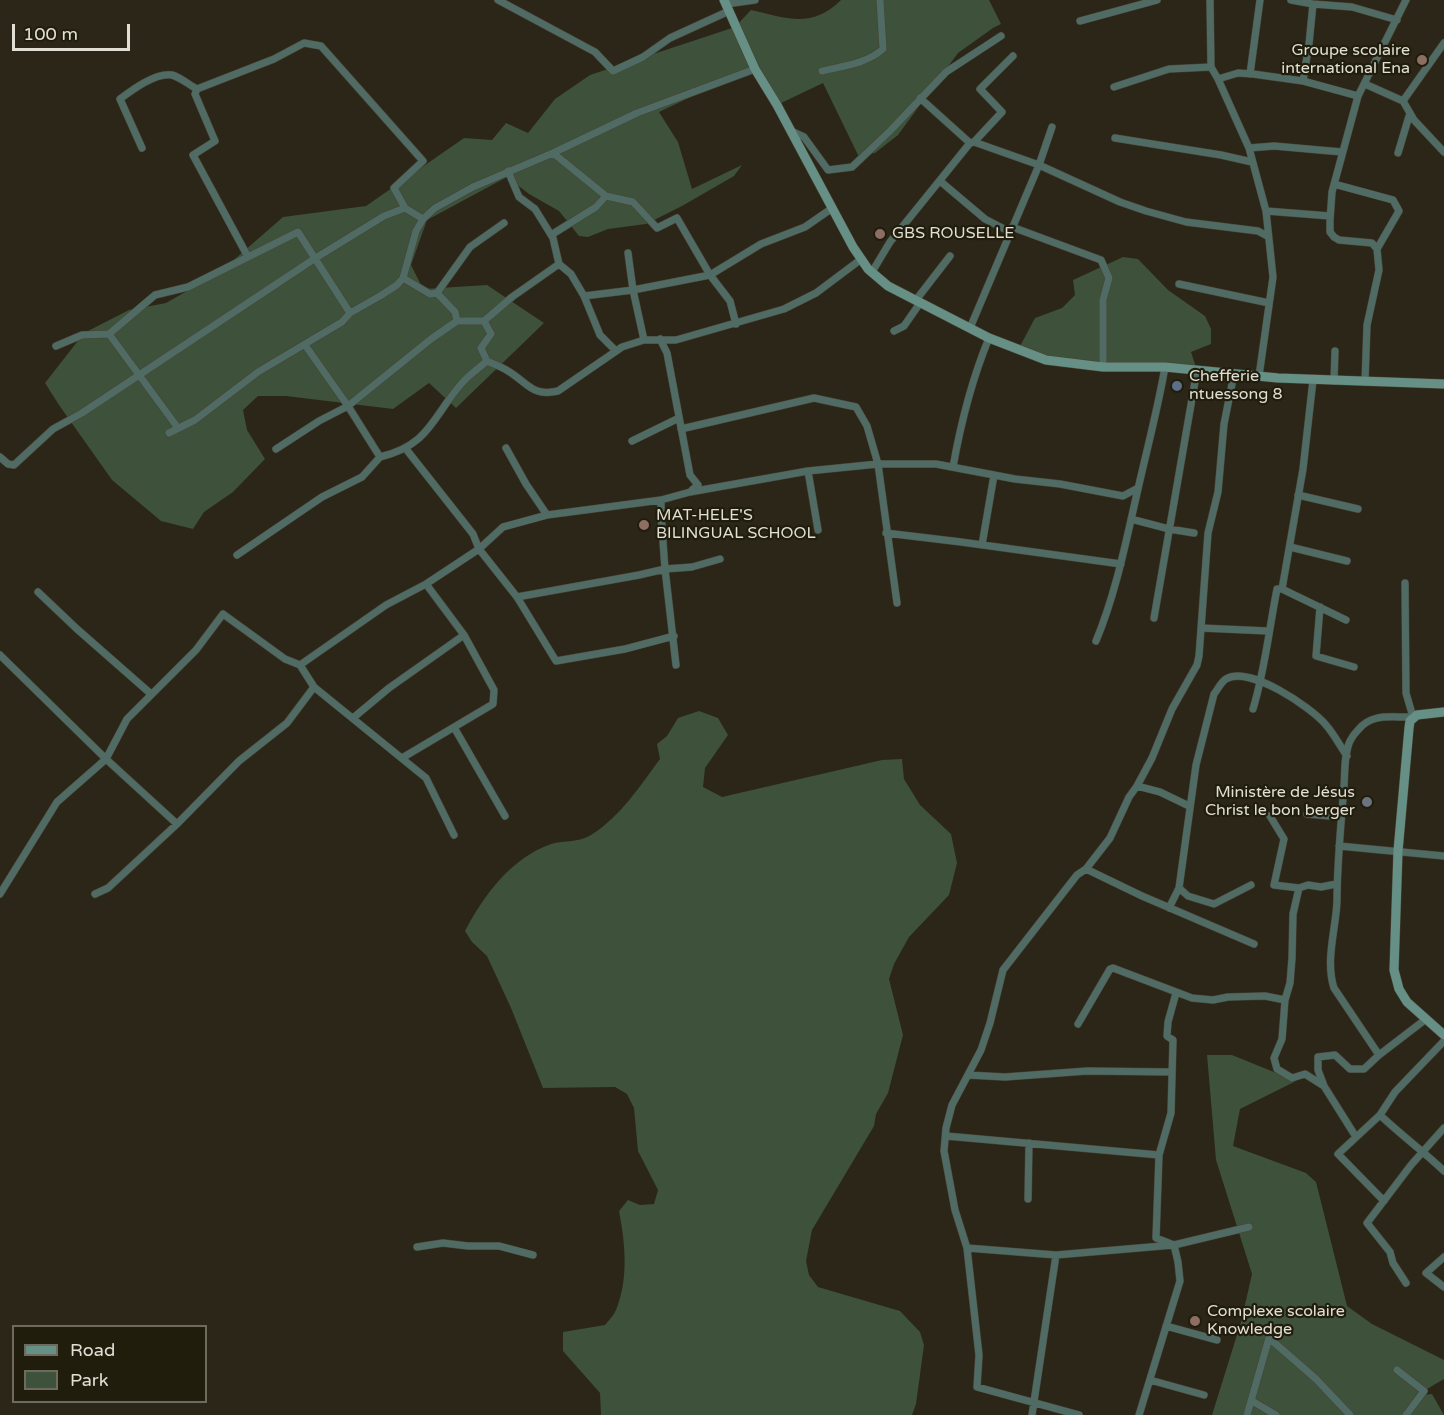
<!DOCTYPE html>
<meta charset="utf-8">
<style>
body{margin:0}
#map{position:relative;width:1444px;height:1415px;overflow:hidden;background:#2b2617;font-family:"Varela Round",sans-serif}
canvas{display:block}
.legend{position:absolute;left:12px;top:1325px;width:195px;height:78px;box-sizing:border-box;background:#211d0d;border:2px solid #6e6a5d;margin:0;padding:8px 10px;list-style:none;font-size:18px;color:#e1ded4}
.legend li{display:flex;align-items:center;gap:12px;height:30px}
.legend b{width:30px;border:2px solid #6e6a5d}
.scale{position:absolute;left:12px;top:24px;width:118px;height:27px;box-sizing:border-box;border:3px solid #e1ded4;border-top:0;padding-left:8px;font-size:18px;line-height:21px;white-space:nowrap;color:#e1ded4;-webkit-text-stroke:4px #211d0d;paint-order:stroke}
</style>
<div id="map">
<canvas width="1444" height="1415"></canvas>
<ul class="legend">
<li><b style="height:8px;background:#669086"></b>Road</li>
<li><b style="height:16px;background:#3e513a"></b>Park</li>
</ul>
<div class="scale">100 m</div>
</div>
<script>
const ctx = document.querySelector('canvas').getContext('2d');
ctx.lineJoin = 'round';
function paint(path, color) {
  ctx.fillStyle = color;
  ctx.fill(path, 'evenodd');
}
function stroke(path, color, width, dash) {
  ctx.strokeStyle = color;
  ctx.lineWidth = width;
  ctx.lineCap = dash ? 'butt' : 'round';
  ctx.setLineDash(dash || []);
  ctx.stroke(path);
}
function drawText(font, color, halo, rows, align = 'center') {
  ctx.font = font + ' "Varela Round",sans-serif';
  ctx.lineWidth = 4.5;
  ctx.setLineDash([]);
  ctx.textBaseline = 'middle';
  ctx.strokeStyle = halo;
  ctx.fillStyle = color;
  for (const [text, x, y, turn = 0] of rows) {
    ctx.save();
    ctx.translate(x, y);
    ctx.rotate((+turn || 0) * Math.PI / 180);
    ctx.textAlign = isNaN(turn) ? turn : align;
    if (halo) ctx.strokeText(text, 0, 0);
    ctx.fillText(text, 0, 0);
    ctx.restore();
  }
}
paint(new Path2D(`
 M841 0H989L1001 24 993 28 958 53 898 135 875 153 858 155 823 83 777 105 755 69 733 77 659 112 678 142 692 189 742 165 734 176 682 206 646 224 608 229 588 237 579 236 559 211 529 194 507 177 427 220 411 265 423 289 487 285 544 323 456 408 429 383 393 409 286 396H258L243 410 247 430 265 459 233 492 204 512 193 529 161 521 112 480 59 405 45 383 84 333 129 310 166 303 220 272 283 217 366 206 464 138 492 140 506 123 528 133 555 99 590 75 735 27 751 10C786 18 812 29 841 0Z
 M1123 257 1138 259 1168 290 1205 316 1211 329V344L1191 352 1197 370 1046 360 1018 350 1035 318 1062 308 1075 295 1073 280Z
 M699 711 718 718 728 735 705 768 703 787 722 797 882 760 902 759 904 779 920 805 951 834 957 863 949 895 909 937 894 964 889 979 903 1035 888 1093 876 1114 874 1126 812 1230 806 1261 809 1275 818 1287 900 1311 920 1332 924 1345 916 1404 912 1415H601L600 1393 563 1351V1332L605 1325C609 1320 614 1315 616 1310 629 1279 625 1242 619 1211L628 1200 640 1205 654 1204 658 1190 638 1151 634 1108 627 1094 615 1087 543 1088 511 1008 487 956 472 942 465 931C484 895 511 858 551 844 565 840 578 843 591 835 620 817 640 786 660 759L657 744 667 736 678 718Z
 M1207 1055H1232L1296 1081 1240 1109 1233 1146 1306 1173 1316 1182 1347 1306 1372 1324 1444 1360V1379L1415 1396 1432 1394 1444 1415H1212L1241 1322 1252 1274 1216 1160Z`), '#3e513a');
const street = new Path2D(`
 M498 0 595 52 613 71 643 57 670 38 729 11
 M1210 0 1211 67 1218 79 1249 148 1266 211 1273 277 1259 376
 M1291 0 1313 4 1352 7 1397 20
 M726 4 755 0
 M1080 21 1157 0
 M822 71C843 66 866 64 883 49L880 0
 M1250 74 1260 0
 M1218 79 1238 73 1253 74 1303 81 1358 96
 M1303 81 1309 44 1313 4
 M1365 84 1403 101 1414 120 1444 152
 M1114 87 1169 69 1211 67
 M197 89 195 94 215 141 193 155 248 257
 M920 98 970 143
 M1403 101 1444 43
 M791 131 804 137 828 170 852 167 890 131 946 72 1001 36
 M1115 138 1221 155 1252 162
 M974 142 1039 165 1120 202 1146 211 1186 222 1258 231 1267 236
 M142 148 120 99C132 90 156 72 172 75 180 77 189 85 197 89L274 59 304 43 321 46 423 161 394 188 405 208
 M1249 148 1274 146 1342 152
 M553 153 606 196 633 202 657 228 677 218 710 275 730 301 736 324
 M1398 153 1410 113
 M508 171 519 197 535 209 553 238 559 264 571 274 584 296 600 335 616 351
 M940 181 985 219 1010 232
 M1334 184 1393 200 1399 211 1377 249
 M1266 211 1330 216
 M1012 227 1101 260 1109 278 1103 300V367
 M551 235 596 207 606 196
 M628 253 633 290 644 340
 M872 272 890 242 970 143 974 142 1002 112 980 89 1013 56
 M403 278 430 294 437 293 455 312 457 321
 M1179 284 1269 303
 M437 293 470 247 504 223
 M584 296 633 290 710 275 761 244 805 227 831 209
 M916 300 950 256
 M484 321 512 297 559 264
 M970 328 1039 165 1052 127
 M894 331 904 326 920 303
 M660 339 667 353 690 475 698 485 692 490
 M305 345 348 406 380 457C430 445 432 417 462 383 469 375 479 368 487 361
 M56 346 82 335 109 334
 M1334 381 1335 351
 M1365 382 1367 325 1379 270 1377 249 1372 243 1339 240 1334 237 1330 232V220L1332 192 1358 96 1406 0
 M178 428 109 334 155 295 188 287 298 232 350 313
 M681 429 814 398 856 407 867 426 878 464 897 603
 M169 433 195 420 258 372 342 322 350 313 380 296 397 285 403 278 416 231 423 219 435 208 473 187 553 153 637 113 755 69
 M632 441 679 418
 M506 448 526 484 547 515
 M276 449 319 421 348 406 431 339 457 321H484L491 334 481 348 487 361C494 364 502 367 508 371 528 383 532 397 558 391L622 347 644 340H676L784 309 816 293 860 260
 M406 449 473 534 479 549 517 597 556 661 625 649 674 636
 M0 457 8 464 14 465 53 429 82 413 314 259 384 216 405 208 423 219
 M953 467C961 422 972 379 989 338
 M808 471 818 530
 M1298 495 1358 509
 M661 500V514L665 569 692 567 720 559
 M1131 519 1169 529 1194 533
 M886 533 961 542 1121 564
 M982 545 994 475
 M1290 547 1347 561
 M237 555 322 497 362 477 380 457
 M1282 589 1303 469 1313 380
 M38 592 77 629 151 694
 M517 597 639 575 665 569 676 665
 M1320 607 1316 656 1354 667
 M1154 618 1197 370
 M1201 628 1268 631
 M1096 641C1116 593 1126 541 1138 489 1147 449 1158 408 1165 367
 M0 655 106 759 177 824
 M300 665 314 687 426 778 454 835
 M1253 709C1265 670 1269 629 1277 589H1282L1346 620
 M353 718 389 688 464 635
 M455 729 505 816
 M402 758 493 704 494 690 464 635 426 584
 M1137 786 1160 792 1189 806
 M1307 814 1341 817
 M1270 816 1284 839 1274 885 1299 888
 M1339 846 1444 856
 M1086 869 1142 896 1254 944
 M1336 884 1321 887 1308 885 1299 888 1293 914 1292 958 1290 983 1285 1000 1282 1039 1274 1058 1277 1069 1292 1078 1305 1074 1324 1086 1318 1070V1057L1335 1055 1350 1069H1364L1379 1055 1426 1019
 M1251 885 1214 904 1188 896 1179 888 1196 765 1214 694C1218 689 1221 682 1226 679 1249 665 1311 707 1326 725 1334 734 1340 746 1347 756
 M0 894 57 802 106 759 127 719 196 650 223 614 285 659 300 665 386 605 426 584 479 549 503 527 547 515 661 500 690 492 808 471 878 464H936L1015 479 1060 484 1123 496 1138 488
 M95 894 108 888 177 824 239 761 287 723 314 687
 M1169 908 1179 888
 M1078 1024 1110 969 1113 968 1192 998 1213 1000 1228 997 1265 996 1285 1000
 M1379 1055 1334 988C1325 960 1336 929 1337 901 1337 863 1341 825 1344 786 1345 772 1344 754 1350 741 1352 737 1355 733 1358 730 1372 712 1393 718 1413 717L1406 693 1405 583
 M968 1075 1005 1077 1087 1071 1172 1072
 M1324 1086 1356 1137
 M1380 1115C1401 1135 1423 1151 1444 1171
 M946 1136 1159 1155
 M1028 1199 1029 1143
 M1384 1201 1338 1154 1380 1115 1395 1092 1444 1041
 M417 1247 443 1243 468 1246H499L533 1255
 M967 1248 1056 1255 1174 1245 1249 1227
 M1444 1257 1426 1273 1444 1287
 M1406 1283 1393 1263 1390 1252 1367 1223 1411 1165 1444 1128
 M1166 1326 1217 1340
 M1397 1370 1424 1391 1406 1415
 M1150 1380 1204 1395
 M1252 1401 1276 1415
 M1032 1415 1056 1255
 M1079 1415 977 1387 979 1355 967 1248 955 1210 944 1151 946 1128 952 1105 981 1050 990 1023 1003 970 1066 889 1077 875 1086 869 1110 838 1129 797 1137 786 1152 758 1172 709 1197 665 1199 656 1208 533 1218 492 1224 424 1234 374
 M1139 1415 1180 1281 1178 1262 1174 1245 1156 1238 1159 1155 1171 1113 1173 1040 1167 1036 1168 1022 1176 993
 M1247 1415 1269 1338 1316 1379 1350 1415`);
const secondary = new Path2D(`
 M724 0 755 69 777 105 853 247 868 269 888 286 989 338 1046 360 1103 367H1165L1278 378 1444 384
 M1444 712 1417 715 1410 721 1409 728 1398 851 1394 970 1399 989 1407 1002 1444 1035`);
stroke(street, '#484335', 8);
stroke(secondary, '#484335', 10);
stroke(street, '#506a64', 7);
stroke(secondary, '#669086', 9);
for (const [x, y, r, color] of [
 [1422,60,6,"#8d6e63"],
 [880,234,6,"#8d6e63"],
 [1177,386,6,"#5c6f8a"],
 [644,525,6,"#8d6e63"],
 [1367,802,6,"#6b7280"],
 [1195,1321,6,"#8d6e63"]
]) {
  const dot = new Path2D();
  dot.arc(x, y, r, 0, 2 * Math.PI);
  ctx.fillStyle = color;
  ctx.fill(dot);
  stroke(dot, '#211d0d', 2);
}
drawText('16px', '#e1ded4', '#211d0d', [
 ["Groupe scolaire",1410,51,"right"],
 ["international Ena",1410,69,"right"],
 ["GBS ROUSELLE",892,234],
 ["Chefferie",1189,377],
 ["ntuessong 8",1189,395],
 ["MAT-HELE'S",656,516],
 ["BILINGUAL SCHOOL",656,534],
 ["Ministère de Jésus",1355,793,"right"],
 ["Christ le bon berger",1355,811,"right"],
 ["Complexe scolaire",1207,1312],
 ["Knowledge",1207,1330]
], 'left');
</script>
